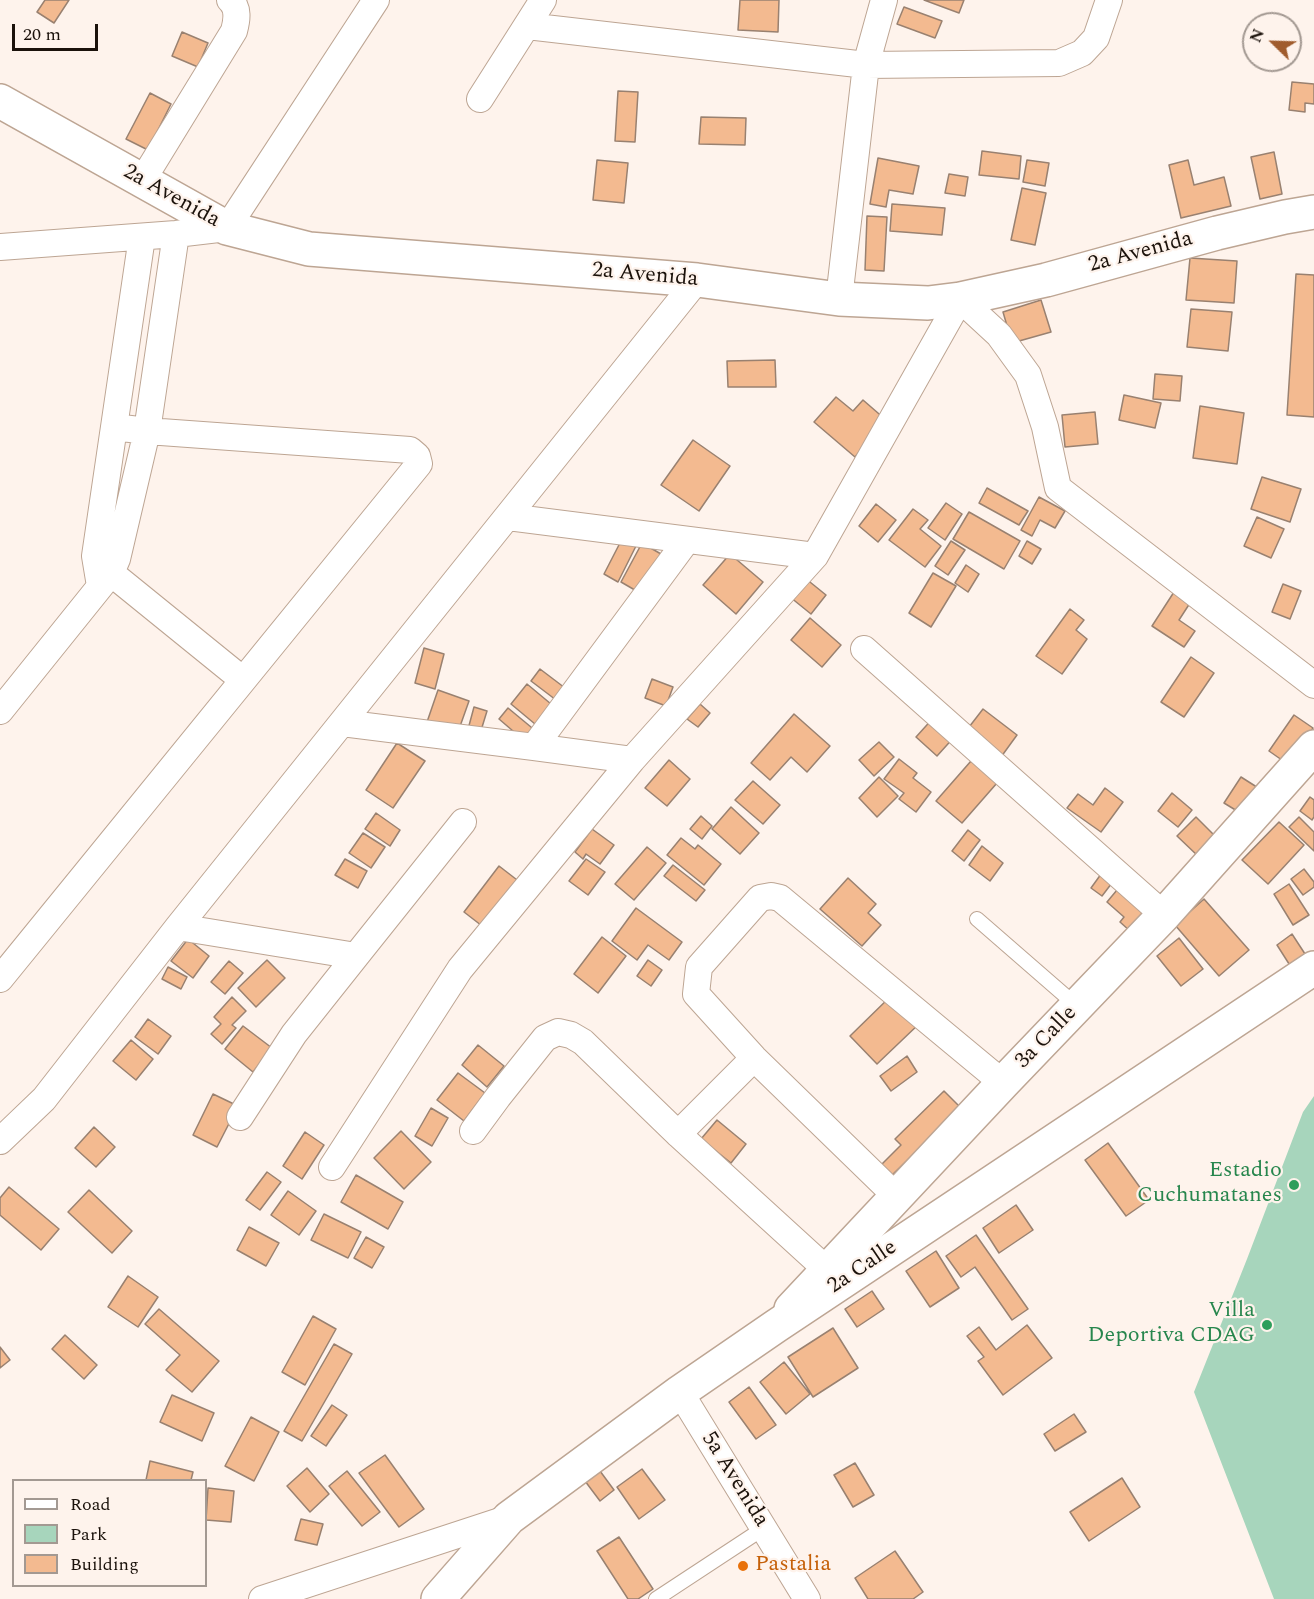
<!DOCTYPE html>
<style>
body{margin:0}
#map{position:relative;width:1314px;height:1599px;overflow:hidden;background:#fef3ec;font-family:Spectral,serif}
canvas{display:block}
.legend{position:absolute;left:12px;top:1479px;width:195px;height:108px;box-sizing:border-box;background:#fef3ec;border:2px solid #a39992;margin:0;padding:8px 10px;list-style:none;font-size:18px;color:#1b120b}
.legend li{display:flex;align-items:center;gap:12px;height:30px}
.legend b{width:30px;border:2px solid #a39992}
.north{position:absolute;left:1242px;top:12px;width:60px;height:60px;box-sizing:border-box;background:#fef3ec;border:2px solid #a39992;border-radius:50%;rotate:293deg;font-size:16px;font-weight:700;line-height:24px;text-align:center;color:#1b120b}
.north::after{content:'';display:block;margin:auto;width:21px;height:27px;background:#a05c2d;clip-path:polygon(50% 0,100% 100%,50% 72%,0 100%)}
.scale{position:absolute;left:12px;top:24px;width:86px;height:27px;box-sizing:border-box;border:3px solid #1b120b;border-top:0;padding-left:8px;font-size:18px;line-height:21px;white-space:nowrap;color:#1b120b;-webkit-text-stroke:4px #fef3ec;paint-order:stroke}
</style>
<div id="map">
<canvas width="1314" height="1599"></canvas>
<ul class="legend">
<li><b style="height:8px;background:#fff"></b>Road</li>
<li><b style="height:16px;background:#a7d5bc"></b>Park</li>
<li><b style="height:16px;background:#f3ba90"></b>Building</li>
</ul>
<div class="north">N</div>
<div class="scale">20 m</div>
</div>
<script>
const ctx = document.querySelector('canvas').getContext('2d');
ctx.lineJoin = 'round';
function paint(path, color) {
  ctx.fillStyle = color;
  ctx.fill(path, 'evenodd');
}
function stroke(path, color, width, dash) {
  ctx.strokeStyle = color;
  ctx.lineWidth = width;
  ctx.lineCap = dash ? 'butt' : 'round';
  ctx.setLineDash(dash || []);
  ctx.stroke(path);
}
function drawText(font, color, halo, rows, align = 'center') {
  ctx.font = font + ' Spectral,serif';
  ctx.lineWidth = 4.5;
  ctx.setLineDash([]);
  ctx.textBaseline = 'middle';
  ctx.strokeStyle = halo;
  ctx.fillStyle = color;
  for (const [text, x, y, turn = 0] of rows) {
    ctx.save();
    ctx.translate(x, y);
    ctx.rotate((+turn || 0) * Math.PI / 180);
    ctx.textAlign = isNaN(turn) ? turn : align;
    if (halo) ctx.strokeText(text, 0, 0);
    ctx.fillText(text, 0, 0);
    ctx.restore();
  }
}
paint(new Path2D(`
 M1314 1096V1599H1274L1194 1392 1247 1259 1303 1112Z`), '#a7d5bc');
const building = new Path2D(`
 M45 0H69L54 23 37 12Z
 M740 0H779L778 32 738 30Z
 M924 0H964L959 13Z
 M904 7 942 21 935 38 897 24Z
 M182 32 208 43 198 67 172 56Z
 M1292 82 1314 84V104L1305 103V112L1289 110Z
 M618 91 638 92 635 142 615 141Z
 M150 93 171 104 148 150 126 139Z
 M701 117 746 118 745 145 699 144Z
 M982 151 1021 156 1019 179 979 175Z
 M1274 152 1282 194 1260 199 1251 157Z
 M878 158 919 166 913 194 889 190 886 207 870 204Z
 M597 160 628 163 624 203 593 200Z
 M1027 160 1049 163 1045 186 1023 182Z
 M1188 160 1194 185 1224 177 1231 206 1181 218 1169 165Z
 M949 174 968 177 965 196 945 193Z
 M1022 188 1046 193 1035 245 1011 240Z
 M892 204 945 208 942 235 890 231Z
 M867 216 887 217 884 271 865 270Z
 M1190 258 1237 261 1234 303 1186 300Z
 M1296 274 1314 275V417L1287 415Z
 M1041 300 1051 332 1012 343 1003 312Z
 M1191 309 1232 312 1228 351 1187 347Z
 M775 360 776 387H728L727 361Z
 M1155 374 1182 376 1180 401 1153 399Z
 M1124 395 1161 403 1155 428 1119 420Z
 M836 397 853 411 863 400 886 420 855 457 814 422Z
 M1200 406 1244 413 1237 464 1193 458Z
 M1095 412 1098 444 1065 447 1062 415Z
 M693 440 730 466 699 511 661 485Z
 M1262 477 1301 489 1290 522 1251 509Z
 M987 488 1028 511 1019 525 979 503Z
 M1039 497 1065 511 1055 528 1040 520 1032 536 1021 530Z
 M946 503 962 514 945 540 928 528Z
 M876 504 896 520 878 542 859 526Z
 M913 509 928 520 920 529 941 546 925 567 889 540Z
 M969 512 1020 541 1004 569 953 539Z
 M1257 517 1284 529 1271 558 1244 546Z
 M622 539 636 546 618 582 604 574Z
 M951 541 965 550 948 575 935 566Z
 M1027 541 1041 549 1032 564 1019 556Z
 M642 543 661 554 640 593 621 582Z
 M730 554 763 582 736 614 703 585Z
 M966 565 979 574 968 592 955 583Z
 M933 573 956 586 931 627 909 613Z
 M805 578 826 595 811 614 790 597Z
 M1283 584 1301 591 1290 619 1272 612Z
 M1174 592 1190 603 1179 620 1195 631 1184 647 1152 626Z
 M1070 609 1084 620 1076 630 1087 639 1062 674 1036 656Z
 M810 618 841 645 822 667 791 640Z
 M424 648 444 654 435 689 415 683Z
 M1191 657 1214 673 1184 717 1161 702Z
 M540 669 569 691 560 703 531 681Z
 M652 679 673 687 666 706 645 698Z
 M527 684 557 709 541 729 511 704Z
 M438 690 469 701 458 732 427 722Z
 M700 704 710 713 698 727 687 719Z
 M474 707 487 711 479 737 467 733Z
 M508 708 537 732 527 743 499 719Z
 M983 709 1017 735 1001 757 966 731Z
 M794 714 830 746 807 772 791 757 770 780 751 763Z
 M1294 715 1313 728 1289 765 1269 751Z
 M935 716 956 735 937 756 916 737Z
 M879 742 894 757 874 776 859 760Z
 M397 743 425 761 393 808 366 790Z
 M899 759 917 773 913 778 931 792 916 812 899 799 904 793 884 779Z
 M669 760 690 779 667 806 645 788Z
 M971 761 997 783 962 823 936 801Z
 M879 777 898 796 877 817 859 798Z
 M1241 777 1263 791 1247 817 1224 803Z
 M753 781 780 805 763 824 735 800Z
 M1105 788 1123 802 1101 832 1067 808 1078 794 1093 805Z
 M1172 793 1192 810 1178 827 1158 811Z
 M1310 797 1314 800V817L1312 820 1300 811Z
 M731 807 759 833 740 854 712 829Z
 M376 813 400 830 390 846 365 829Z
 M701 816 712 826 702 839 690 829Z
 M1196 817 1217 838 1199 857 1177 836Z
 M1299 817 1314 832V851L1289 827Z
 M1279 822 1304 845 1268 884 1242 860Z
 M592 829 614 845 600 864 586 854 583 859 575 852Z
 M968 830 980 840 964 861 952 851Z
 M363 833 385 847 371 868 349 853Z
 M681 838 695 849 698 845 721 864 704 885 667 855Z
 M982 846 1003 863 990 881 969 865Z
 M647 847 666 863 634 900 615 884Z
 M345 859 367 871 358 888 335 875Z
 M586 859 605 872 588 895 569 881Z
 M673 865 705 890 696 901 664 876Z
 M499 866 521 883 486 929 464 912Z
 M1304 869 1314 882V887L1303 895 1291 879Z
 M1104 870 1115 879 1102 896 1091 888Z
 M848 878 876 904 868 913 881 925 862 946 820 909Z
 M1122 884 1150 909 1130 931 1120 922 1124 917 1107 902Z
 M1289 884 1309 915 1293 925 1274 894Z
 M1204 899 1249 950 1219 976 1175 925Z
 M636 908 682 942 669 960 648 945 637 960 612 941Z
 M1292 934 1307 957 1291 967 1277 945Z
 M602 937 626 956 598 993 574 974Z
 M1179 938 1203 969 1181 986 1157 956Z
 M188 939 209 956 193 978 171 961Z
 M267 960 285 978 256 1007 238 988Z
 M648 960 662 970 651 986 637 976Z
 M229 961 243 973 225 994 211 982Z
 M168 967 187 977 181 989 162 979Z
 M894 993 921 1022 877 1064 850 1036Z
 M232 997 246 1011 232 1025 236 1028 222 1044 211 1034 221 1024 214 1017Z
 M148 1019 171 1036 158 1054 135 1037Z
 M243 1026 272 1048 253 1072 225 1049Z
 M131 1040 153 1059 136 1080 113 1061Z
 M478 1045 504 1066 487 1087 462 1065Z
 M907 1056 917 1072 891 1091 880 1076Z
 M458 1073 485 1093 464 1121 437 1100Z
 M944 1091 961 1108 888 1179 878 1168 901 1145 895 1139Z
 M213 1094 238 1106 217 1147 193 1135Z
 M431 1108 448 1118 432 1146 415 1136Z
 M717 1120 746 1144 731 1163 701 1139Z
 M94 1127 115 1147 96 1167 75 1148Z
 M401 1131 431 1162 404 1189 374 1158Z
 M305 1132 324 1145 302 1179 283 1166Z
 M1108 1143 1149 1200 1126 1216 1085 1160Z
 M267 1172 281 1182 260 1210 246 1200Z
 M356 1175 403 1202 388 1229 341 1202Z
 M9 1187 59 1229 41 1250 0 1215V1198Z
 M89 1190 132 1231 112 1253 68 1212Z
 M288 1191 316 1211 299 1235 271 1215Z
 M1016 1205 1033 1230 999 1253 983 1228Z
 M324 1214 361 1232 348 1258 311 1240Z
 M249 1227 279 1243 266 1266 237 1250Z
 M976 1235 1028 1309 1012 1320 975 1267 961 1277 946 1256Z
 M366 1237 384 1247 372 1268 354 1258Z
 M936 1251 959 1288 930 1307 906 1271Z
 M128 1276 158 1297 138 1327 108 1307Z
 M872 1291 884 1309 857 1327 845 1309Z
 M159 1309 219 1361 192 1392 166 1370 180 1355 145 1324Z
 M313 1316 336 1329 305 1385 282 1372Z
 M1027 1325 1052 1358 1003 1395 978 1361 984 1357 967 1336 979 1327 996 1350Z
 M833 1328 858 1368 813 1397 788 1357Z
 M65 1335 97 1365 84 1379 52 1349Z
 M334 1344 352 1354 302 1441 284 1431Z
 M0 1347 10 1360 0 1368Z
 M784 1362 810 1394 786 1414 760 1382Z
 M749 1387 776 1425 756 1439 729 1402Z
 M172 1395 214 1413 202 1441 160 1422Z
 M332 1405 347 1415 326 1446 311 1436Z
 M1074 1414 1086 1432 1055 1451 1044 1434Z
 M251 1417 279 1432 254 1481 225 1466Z
 M385 1455 424 1509 399 1527 359 1473Z
 M150 1461 193 1472 191 1480H146Z
 M855 1463 874 1495 853 1507 834 1475Z
 M307 1468 329 1494 310 1512 287 1486Z
 M642 1469 665 1500 639 1519 617 1487Z
 M347 1471 380 1512 362 1526 329 1486Z
 M600 1471 614 1490 600 1501 585 1481Z
 M1122 1478 1140 1507 1089 1541 1070 1512Z
 M208 1488 234 1491 231 1522 206 1520Z
 M301 1519 323 1524 317 1545 295 1540Z
 M619 1537 653 1589 638 1599H628L597 1551Z
 M895 1551 923 1592 913 1599H868L855 1578Z`);
paint(building, '#f3ba90');
stroke(building, '#998170', 1.5);
const service = new Path2D(`
 M977 919 1077 1006
 M656 1599 764 1528`);
const minor = new Path2D(`
 M527 26 866 65 1059 63 1082 53 1096 38 1109 0
 M480 99 543 0
 M142 181 234 31C237 20 239 8 230 0
 M0 247 176 234 227 228 376 0
 M839 299 866 65 884 0
 M508 517 815 556
 M111 573 243 680
 M100 586 95 556 142 237
 M864 649 1164 915
 M0 711 111 573 117 559 147 431 176 234
 M342 723 534 747 687 540
 M534 747 632 760
 M178 927 356 956 463 822
 M0 979 419 464 417 456 410 450 147 431 114 427
 M240 1117 294 1034 356 956
 M473 1131 498 1097 545 1038 558 1032 571 1035 583 1042 678 1134 827 1270
 M678 1134 754 1058
 M0 1141 44 1099 178 927 697 280
 M332 1167 460 969 632 760 815 556 960 299 999 335 1028 375 1045 427 1058 488 1314 685
 M896 1196 754 1058 696 994 699 967 760 898 771 896 780 898 1003 1083
 M680 1392 807 1599
 M262 1599 509 1518`);
const tertiary = new Path2D(`
 M0 101 227 228 309 249 697 280 839 299 928 303 960 299 1046 280 1217 233 1285 217 1314 212
 M791 1309 1003 1083 1164 915 1314 747`);
const secondary = new Path2D(`
 M438 1599 509 1518 680 1392 776 1326 1314 968`);
stroke(service, '#bda593', 16);
stroke(minor, '#bda593', 28);
stroke(tertiary, '#bda593', 36);
stroke(secondary, '#bda593', 36);
stroke(service, '#fff', 14);
stroke(minor, '#fff', 26);
stroke(tertiary, '#fff', 33);
stroke(secondary, '#fff', 33);
for (const [x, y, r, color] of [
 [1294,1185,6,"#2e9e5b"],
 [1267,1325,6,"#2e9e5b"],
 [743,1566,6,"#e8710a"]
]) {
  const dot = new Path2D();
  dot.arc(x, y, r, 0, 2 * Math.PI);
  ctx.fillStyle = color;
  ctx.fill(dot);
  stroke(dot, '#fef3ec', 2);
}
drawText('22px', '#1b120b', '#fef3ec', [
 ["2a Avenida",171,197,29],
 ["2a Avenida",1141,253,-15],
 ["2a Avenida",645,276,5],
 ["3a Calle",1047,1038,-46],
 ["2a Calle",863,1268,-34],
 ["5a Avenida",734,1480,58]
]);
drawText('22px', '#27864d', '#fef3ec', [
 ["Estadio",1282,1172],
 ["Cuchumatanes",1282,1197],
 ["Villa",1255,1312],
 ["Deportiva CDAG",1255,1337]
], 'right');
drawText('22px', '#c56008', '#fef3ec', [
 ["Pastalia",755,1566]
], 'left');
</script>
